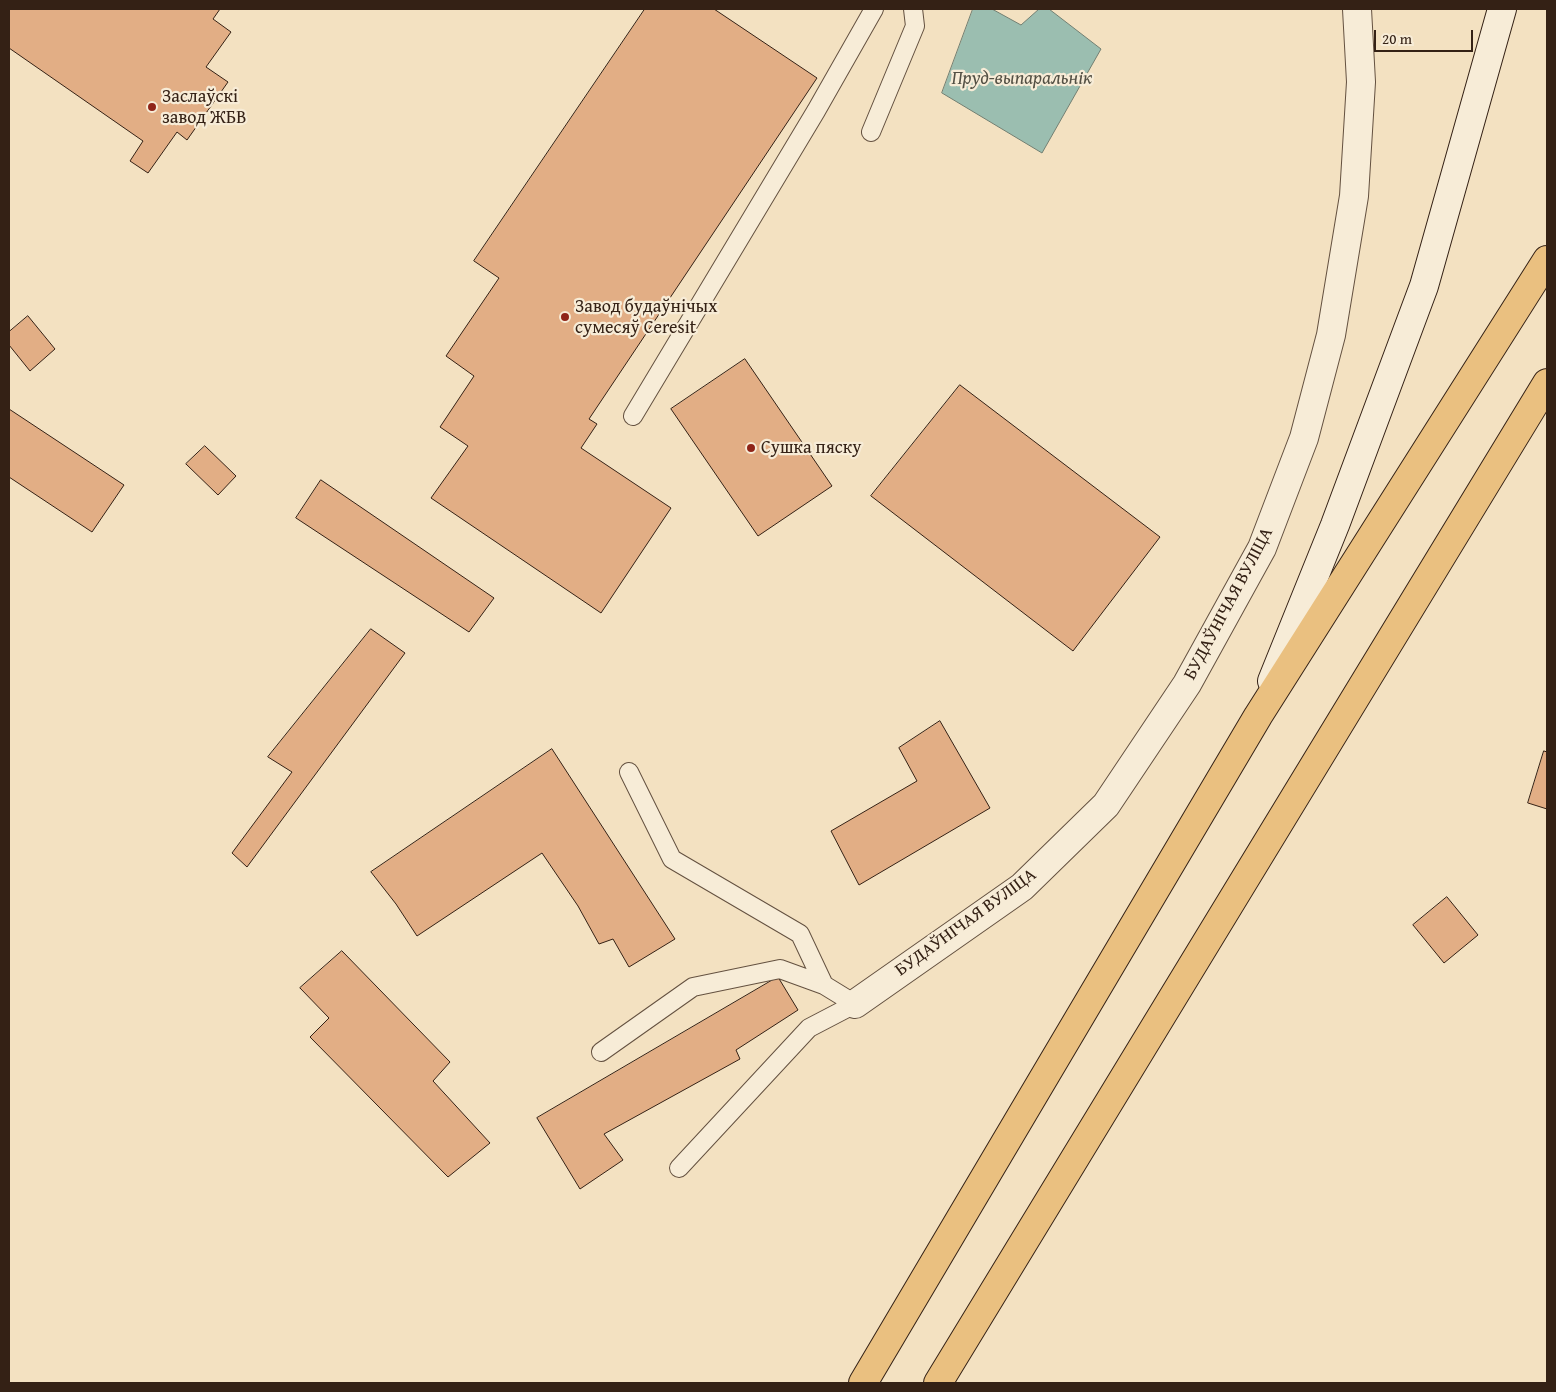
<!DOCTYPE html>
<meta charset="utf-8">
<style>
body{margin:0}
#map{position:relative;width:1556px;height:1392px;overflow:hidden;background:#f3e1c1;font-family:"Gentium Book Plus",serif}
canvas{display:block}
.frame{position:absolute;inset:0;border:10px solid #342115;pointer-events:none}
.scale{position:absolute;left:1374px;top:30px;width:99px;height:22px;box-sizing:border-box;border:2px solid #342115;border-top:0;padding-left:6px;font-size:15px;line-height:18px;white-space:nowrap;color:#342115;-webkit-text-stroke:4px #f7ecd7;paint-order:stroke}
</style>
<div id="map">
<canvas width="1556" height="1392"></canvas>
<div class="frame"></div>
<div class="scale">20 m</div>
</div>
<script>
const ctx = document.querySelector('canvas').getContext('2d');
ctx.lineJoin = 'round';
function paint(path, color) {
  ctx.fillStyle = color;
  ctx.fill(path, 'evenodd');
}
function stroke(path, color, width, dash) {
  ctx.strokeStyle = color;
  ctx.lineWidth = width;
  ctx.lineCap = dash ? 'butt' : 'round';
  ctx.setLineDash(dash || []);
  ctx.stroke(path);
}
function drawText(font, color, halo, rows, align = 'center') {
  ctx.font = font + ' "Gentium Book Plus",serif';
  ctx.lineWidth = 4.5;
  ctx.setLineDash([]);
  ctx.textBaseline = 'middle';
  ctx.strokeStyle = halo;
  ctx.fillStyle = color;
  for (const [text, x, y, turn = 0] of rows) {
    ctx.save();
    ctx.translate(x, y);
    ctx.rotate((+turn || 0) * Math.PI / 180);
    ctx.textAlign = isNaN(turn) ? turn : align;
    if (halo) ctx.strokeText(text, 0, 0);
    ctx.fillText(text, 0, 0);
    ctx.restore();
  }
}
const water = new Path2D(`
 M973 9H992L1021 25 1039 9H1049L1101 49 1042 153 942 93Z`);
paint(water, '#9bbeb0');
stroke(water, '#727f72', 1);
const building = new Path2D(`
 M9 9H220L213 19 231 32 206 67 228 82 187 140 177 132 148 173 130 161 143 141 9 48Z
 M645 9H714L817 78 589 419 597 424 581 448 671 508 601 613 431 498 468 446 440 427 474 376 446 356 499 278 474 261Z
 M28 316 55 349 30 371 9 345V332Z
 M745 359 832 486 758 536 671 409Z
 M960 385 1160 537 1073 651 871 496Z
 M9 409 124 485 92 532 9 477Z
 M205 446 236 476 218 495 186 464Z
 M321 480 494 598 469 632 296 518Z
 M371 629 405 653 247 867 232 853 292 772 268 757Z
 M940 721 990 808 859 885 831 831 917 781 899 748Z
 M552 749 675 939 629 967 613 939 599 944 578 906 542 853 417 936 396 904 371 872Z
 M1544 751 1547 752V809L1528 803Z
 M1447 897 1478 935 1444 963 1413 925Z
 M342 951 450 1062 433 1081 490 1143 448 1177 310 1037 329 1018 300 988Z
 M778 977 798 1010 736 1050 740 1059 604 1134 623 1160 580 1189 537 1118Z`);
paint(building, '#e2ae85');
stroke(building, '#342115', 1);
const lane = new Path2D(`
 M871 132 915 26 913 9
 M633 416 816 111 874 9
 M629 772 672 859 800 934 824 985
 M601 1052 693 987 780 969 824 985 855 1004
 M679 1168 809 1028 855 1004`);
const street = new Path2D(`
 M855 1004 1022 887 1106 805 1187 684 1262 548 1304 438 1331 335 1354 196 1361 82 1357 9`);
const secondary = new Path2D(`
 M1272 681 1335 525 1424 286 1502 9`);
const highway = new Path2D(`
 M863 1383 1258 716 1547 260
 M938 1383 1547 383`);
stroke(lane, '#645140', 20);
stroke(street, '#645140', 30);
stroke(secondary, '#342115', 30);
stroke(highway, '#342115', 30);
stroke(lane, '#f7ecd7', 18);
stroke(street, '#f7ecd7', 28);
stroke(secondary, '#f7ecd7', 28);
stroke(highway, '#eac080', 28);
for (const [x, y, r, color] of [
 [152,107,5,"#8f2418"],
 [565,317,5,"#8f2418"],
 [751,448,5,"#8f2418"]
]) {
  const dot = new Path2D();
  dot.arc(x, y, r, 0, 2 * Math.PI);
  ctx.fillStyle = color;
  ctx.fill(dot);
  stroke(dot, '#f7ecd7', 2);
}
drawText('18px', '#342115', '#f7ecd7', [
 ["Заслаўскі",162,97],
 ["завод ЖБВ",162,118],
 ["Завод будаўнічых",575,307],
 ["сумесяў Ceresit",575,328],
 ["Сушка пяску",761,448]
], 'left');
drawText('18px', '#342115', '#f7ecd7', [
 ["БУДАЎНІЧАЯ ВУЛІЦА",1229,604,-62],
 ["БУДАЎНІЧАЯ ВУЛІЦА",966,923,-36]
]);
drawText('italic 19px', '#535044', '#f7ecd7', [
 ["Пруд-выпаральнік",1022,79]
]);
</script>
